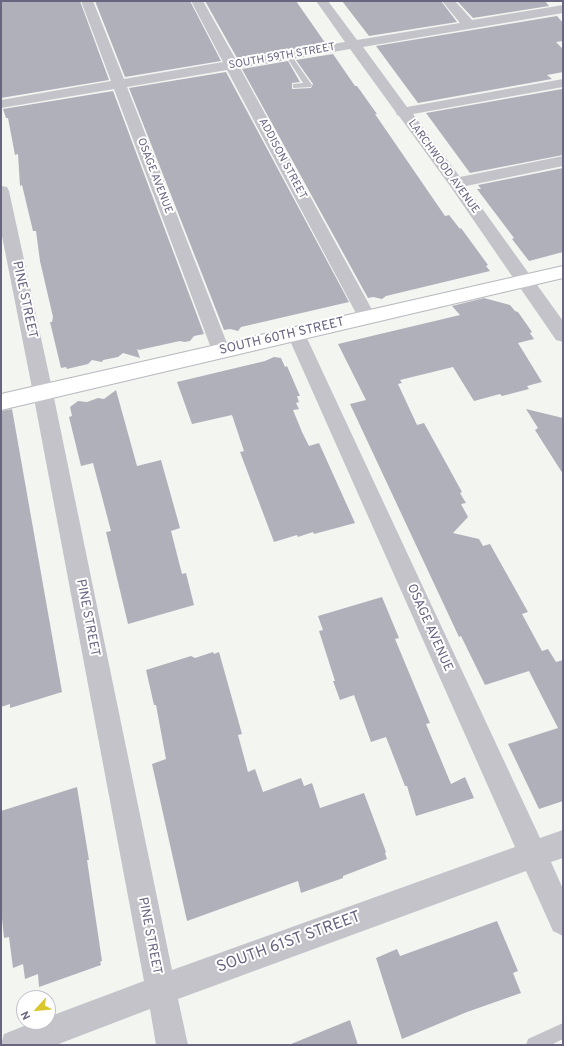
<!DOCTYPE html>
<style>
body{margin:0}
#map{position:relative;width:564px;height:1046px;overflow:hidden;background:#f3f5f1;font-family:Overpass,sans-serif}
canvas{display:block}
.frame{position:absolute;inset:0;border:2px solid #686581;pointer-events:none}
.north{position:absolute;left:16px;top:990px;width:40px;height:40px;box-sizing:border-box;background:#fff;border:1px solid #c3c1cd;border-radius:50%;rotate:243deg;font-size:11px;font-weight:700;line-height:16px;text-align:center;color:#686581}
.north::after{content:'';display:block;margin:auto;width:14px;height:18px;background:#d9c72d;clip-path:polygon(50% 0,100% 100%,50% 72%,0 100%)}
</style>
<div id="map">
<canvas width="564" height="1046"></canvas>
<div class="frame"></div>
<div class="north">N</div>
</div>
<script>
const ctx = document.querySelector('canvas').getContext('2d');
ctx.lineJoin = 'round';
function paint(path, color) {
  ctx.fillStyle = color;
  ctx.fill(path, 'evenodd');
}
function stroke(path, color, width, dash) {
  ctx.strokeStyle = color;
  ctx.lineWidth = width;
  ctx.lineCap = dash ? 'butt' : 'round';
  ctx.setLineDash(dash || []);
  ctx.stroke(path);
}
function drawText(font, color, halo, rows, align = 'center') {
  ctx.font = font + ' Overpass,sans-serif';
  ctx.lineWidth = 4;
  ctx.setLineDash([]);
  ctx.textBaseline = 'middle';
  ctx.strokeStyle = halo;
  ctx.fillStyle = color;
  for (const [text, x, y, turn = 0] of rows) {
    ctx.save();
    ctx.translate(x, y);
    ctx.rotate((+turn || 0) * Math.PI / 180);
    ctx.textAlign = isNaN(turn) ? turn : align;
    if (halo) ctx.strokeText(text, 0, 0);
    ctx.fillText(text, 0, 0);
    ctx.restore();
  }
}
paint(new Path2D(`
 M1 1H80L109 80 1 98Z
 M95 1H190L221 61 125 77Z
 M205 1H296L326 44 237 58Z
 M342 1H441L457 22 369 36Z
 M457 1H545L549 6 473 18Z
 M557 16 563 23V41L556 42 563 49V72L547 75 552 79 418 103 376 46Z
 M333 54 355 86H357L377 114H375L445 216 449 215 460 229 461 228 488 265 486 266 490 271 386 296 382 299 373 297 368 298 242 69 288 61 300 82 292 83V89L311 88 313 84 296 60Z
 M226 72 349 302 241 327 238 331 230 329 224 330 129 88Z
 M562 89 563 155 470 173 426 113Z
 M113 91 204 334 194 336 190 341 184 342 180 341 139 350 137 349 140 358 123 353 118 357 103 360 102 362 92 360 88 364 67 369 66 367 61 368 50 322H52L53 317 40 261 36 231H33L22 185 20 186 18 154 15 155 8 118H6L3 109Z
 M563 168V252L529 261 512 239 514 238 477 189H481L478 185Z
 M484 298 510 305 515 311 518 312 532 332 530 333 534 339 518 343 542 382 527 386 529 389 502 396 500 394 474 401 453 367 400 380 402 383 398 384 417 425 424 423 462 492 460 493 466 503 461 504 468 517 453 533 479 539 483 546 490 544 528 612 522 614 542 651 548 649 556 662 563 660V801L539 809 508 744 558 728 529 671 485 685 461 636 459 637 350 404 366 400 338 344 460 315 452 306Z
 M274 357 281 358 285 367 287 366 300 396H297L299 402 296 403 299 409 293 410 302 432 309 446 319 443 355 523 314 534 313 532 298 537 297 535 274 542 240 452 244 451 232 415 192 424 177 382 265 361Z
 M116 390 137 466 161 460 180 528 171 531 182 574 186 573 194 605 128 624 106 532 111 531 93 463 81 466 69 417 72 416 70 407 78 401 87 402 98 398 104 399Z
 M12 409 62 692 10 708V704L1 707V411Z
 M526 409 563 418V474L535 430 538 428Z
 M382 597 399 638 395 639 430 723 426 724 451 784 465 777 474 798 416 816 407 786H405L386 737 371 742 354 695 340 700 333 681H335L319 631 323 630 318 616Z
 M213 652 214 654 219 652 242 734 238 735 248 772 255 769 263 792 301 778 304 786 312 783 320 808 364 793 386 852 385 853 387 859 343 876V878L301 893 298 881 187 921 152 764 166 759 156 705H154L146 670 191 656 195 658Z
 M77 787 89 860H87L102 961 100 962 101 965 39 987 38 974 25 979 23 964 13 968 9 937 4 938 1 908V811Z
 M497 921 518 971 513 973 521 993 467 1012 402 1039 376 958 397 949 400 956Z
 M350 1020 358 1045H291V1044Z`), '#b0b0bb');
const secondary = new Path2D(`
 M563 266V278L1 410V394Z`);
stroke(secondary, '#b8b7bf', 2);
paint(new Path2D(`
 M287 55H291L312 85 311 87 293 88V84L303 83 286 56Z
 M563 1023V1039L551 1045H526L528 1039Z`), '#c3c3c9');
paint(new Path2D(`
 M81 1H93L124 79 223 62 191 1H203L236 60 345 42 316 1H328L357 40 460 23 442 1H455L472 20 563 5V13L363 47 407 107 563 79V87L413 114 460 177 563 156V166L466 186 563 321V342L556 340 450 186 399 116 397 115 395 111 350 49 240 68 376 317 373 322 367 323 361 322 358 317 227 70 127 87 230 351 228 356 221 358 214 356 114 89 1 108V100L111 81Z
 M1 186 7 187 9 191 53 393 172 970 515 847 287 334 289 329 296 327 303 329 305 334 540 838 563 830V858L551 862 563 889V936L553 931 526 871 178 999 188 1045H156L150 1009 56 1045H1L4 1034 34 1022H48V1017L144 981 33 393 1 231Z`), '#c3c3c9');
paint(secondary, '#fff');
drawText('11px', '#686581', '#fff', [
 ["SOUTH 59TH STREET",282,57,-10],
 ["ADDISON STREET",282,159,62],
 ["LARCHWOOD AVENUE",443,167,54],
 ["OSAGE AVENUE",154,176,69]
]);
drawText('13px', '#686581', '#fff', [
 ["PINE STREET",24,300,78],
 ["SOUTH 60TH STREET",282,337,-13],
 ["PINE STREET",87,618,79],
 ["OSAGE AVENUE",429,628,66],
 ["PINE STREET",149,936,79]
]);
drawText('16px', '#686581', '#fff', [
 ["SOUTH 61ST STREET",289,943,-20]
]);
</script>
